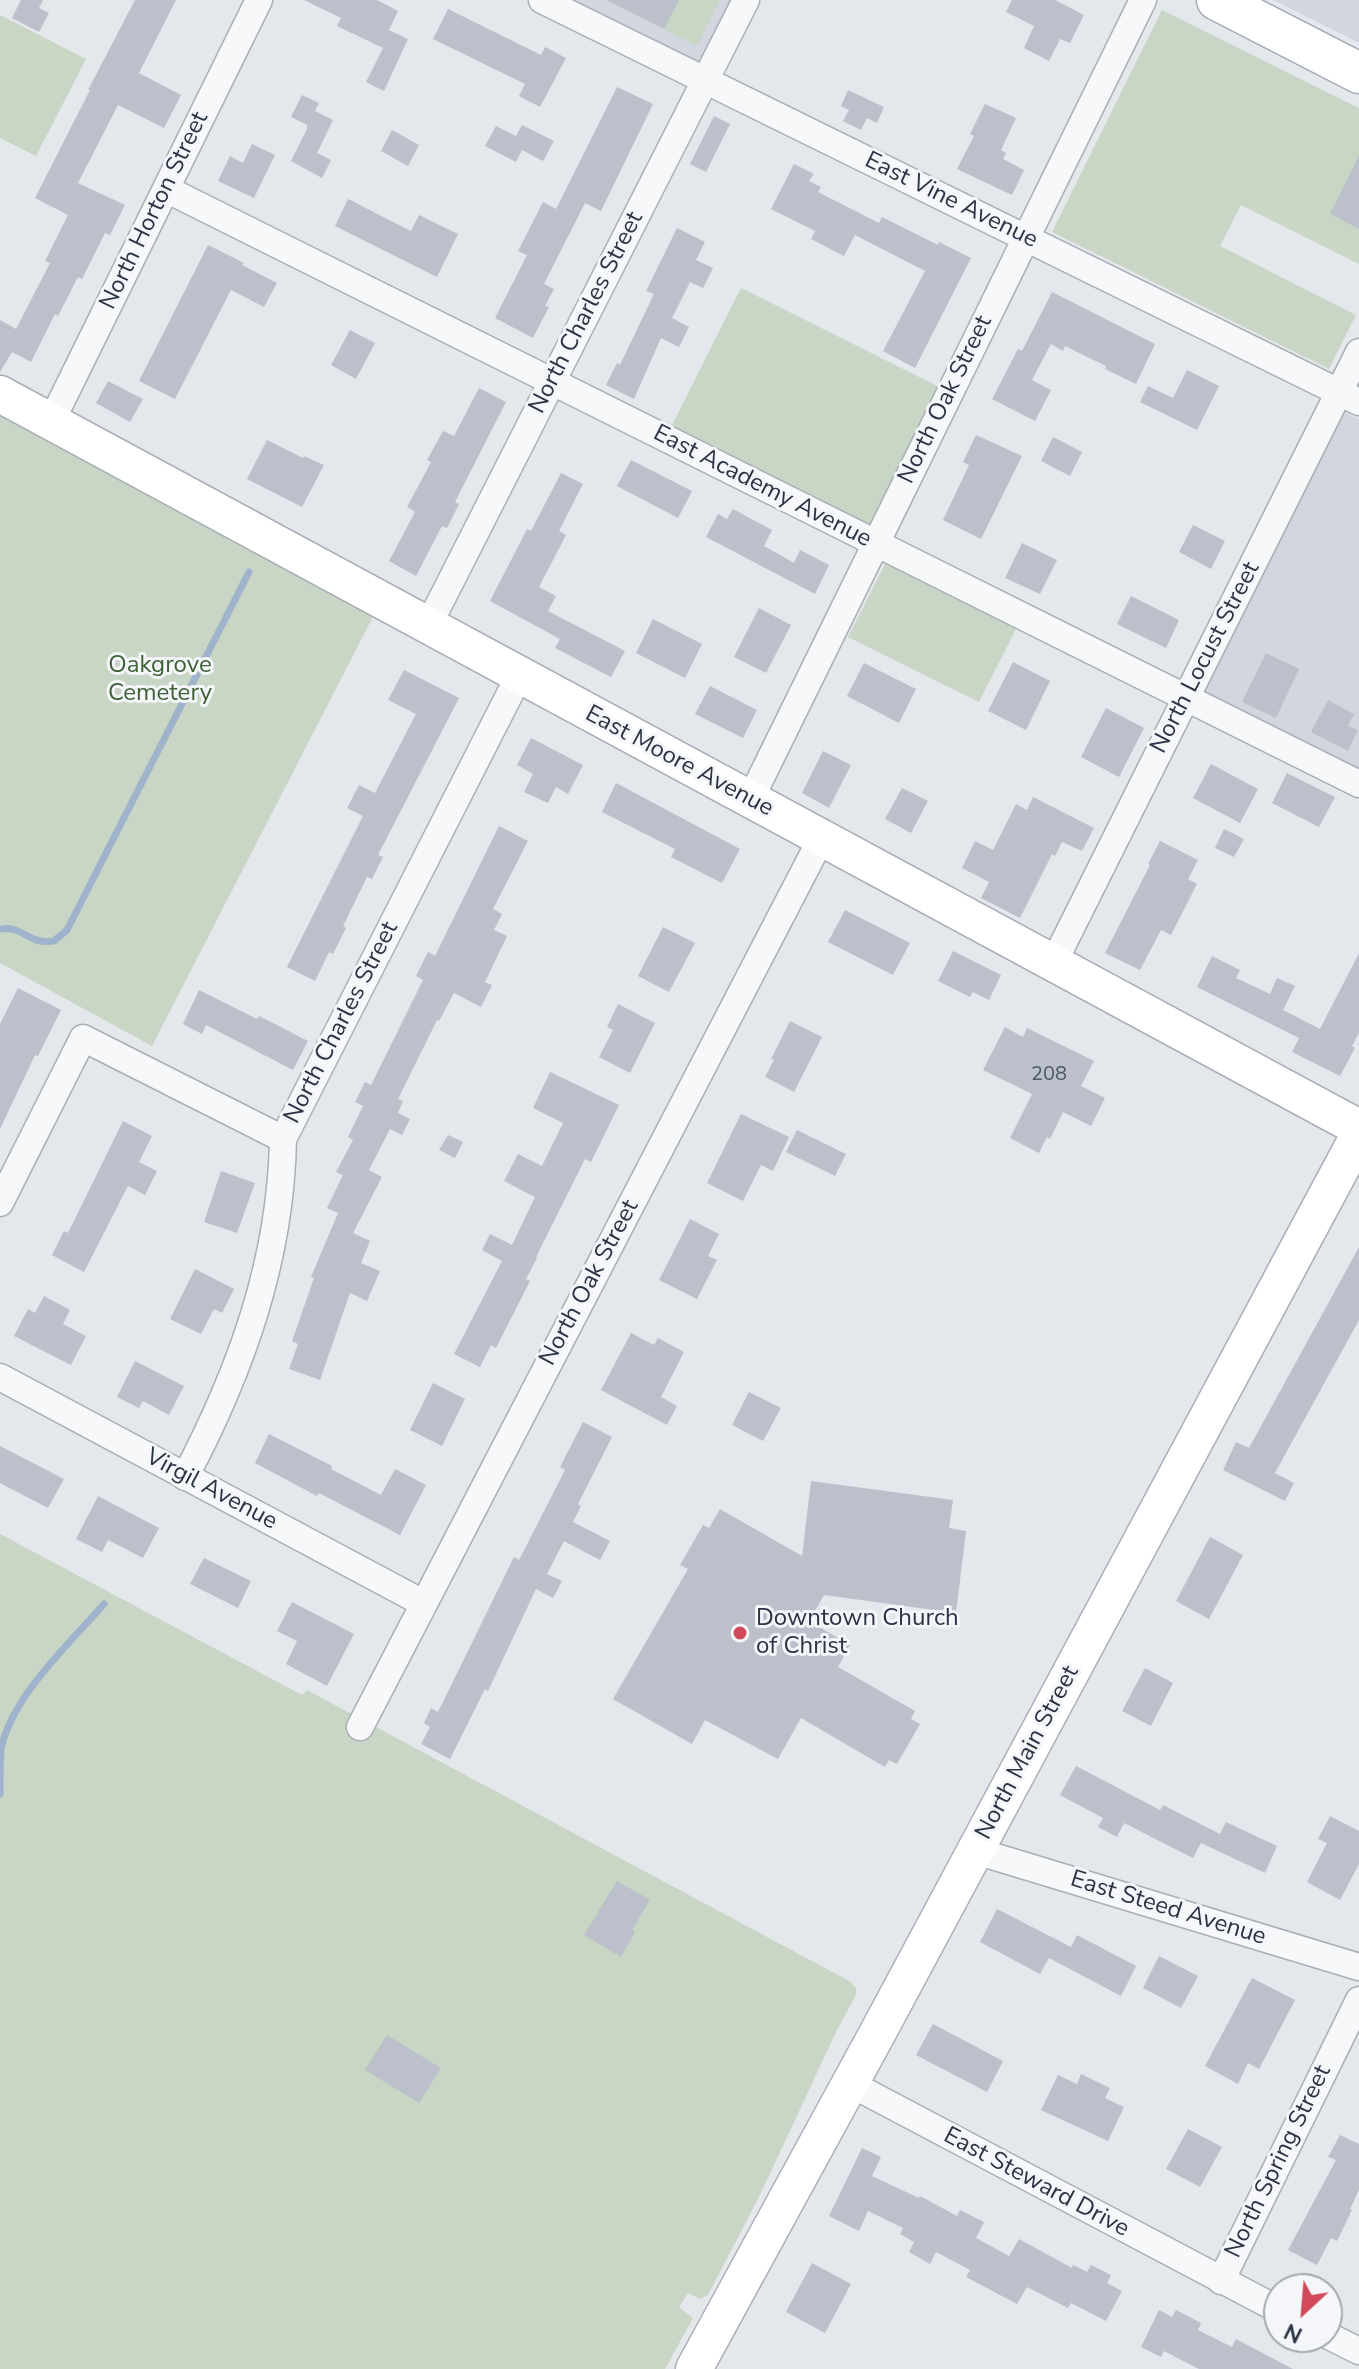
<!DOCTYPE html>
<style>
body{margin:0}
#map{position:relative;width:1359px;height:2369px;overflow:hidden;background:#e4e7ec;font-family:"Nunito Sans",sans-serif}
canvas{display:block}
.north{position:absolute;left:1263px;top:2273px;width:80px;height:80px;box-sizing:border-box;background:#f4f6f9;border:2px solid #a4a8b1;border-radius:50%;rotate:206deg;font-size:22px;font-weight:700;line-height:32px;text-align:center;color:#2b3445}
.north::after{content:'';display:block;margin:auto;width:28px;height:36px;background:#d1495b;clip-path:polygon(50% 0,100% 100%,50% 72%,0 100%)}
</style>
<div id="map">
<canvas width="1359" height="2369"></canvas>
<div class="north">N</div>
</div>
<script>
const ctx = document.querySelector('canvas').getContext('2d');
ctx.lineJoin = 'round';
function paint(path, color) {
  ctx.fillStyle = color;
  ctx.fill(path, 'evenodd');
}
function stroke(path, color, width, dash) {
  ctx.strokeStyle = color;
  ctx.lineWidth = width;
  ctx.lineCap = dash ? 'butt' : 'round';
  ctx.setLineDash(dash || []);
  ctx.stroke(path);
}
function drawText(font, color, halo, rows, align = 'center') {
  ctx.font = font + ' "Nunito Sans",sans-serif';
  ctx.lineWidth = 6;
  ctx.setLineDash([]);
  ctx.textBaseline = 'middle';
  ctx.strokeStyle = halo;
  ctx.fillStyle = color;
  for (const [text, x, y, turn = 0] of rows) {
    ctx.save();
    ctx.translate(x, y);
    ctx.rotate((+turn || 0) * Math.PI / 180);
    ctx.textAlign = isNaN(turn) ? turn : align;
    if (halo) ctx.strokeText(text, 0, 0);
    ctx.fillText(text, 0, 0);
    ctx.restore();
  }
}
paint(new Path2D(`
 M570 0H736L703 65Z
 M1273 0H1359V43Z
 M1339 410 1359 419V774L1201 697Z`), '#d2d6de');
paint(new Path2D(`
 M679 0H720L697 46 664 29Z
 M1162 10 1359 108V264L1241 205 1220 246 1356 315 1329 369 1052 232Z
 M0 15 86 59 36 156 0 138Z
 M741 288 943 389 871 532 669 431Z
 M0 415 377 609 152 1046 0 963Z
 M886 562 1017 627 979 702 848 637Z
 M0 1534 302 1695 307 1690 851 1982 856 1988V1995L836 2032 760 2195 708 2295 700 2299 688 2293 679 2307 693 2318 665 2369H0Z`), '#c9d6c5');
stroke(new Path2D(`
 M2 929C17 926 26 938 40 941 45 942 50 941 54 941L67 930 249 572
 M0 1794C0 1780 0 1764 1 1750 10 1698 70 1643 104 1604`), '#9fb4cc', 7);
paint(new Path2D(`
 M21 0H43L39 8 49 13 39 32 12 18Z
 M135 0H176L139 73 181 95 164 128 118 105 78 183 125 205 110 235 105 233 82 279 78 277 58 316 55 314 31 362 12 352 0 372V320L16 329 50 263 45 261 68 215 35 198 90 90H88Z
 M304 0H377L398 11 389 30 408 39 384 91 366 82 383 48 337 26 341 18Z
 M606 0H679L664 29Z
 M1012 0H1055L1084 15 1070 43 1060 39 1049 61 1024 48 1034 26 1006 12Z
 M448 9 541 55 545 47 566 58 540 107 519 96 525 84 433 39Z
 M617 87 653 104 601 211 585 203 544 284 554 289 545 306 549 307 533 338 495 318 527 255 518 251 543 202 556 209Z
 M848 90 884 107 877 123 867 118 861 130 843 121 849 110 841 106Z
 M302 95 319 103 315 111 333 120 317 153 331 160 322 178 291 161 307 129V125L291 117Z
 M985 104 1016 118 1001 150 1006 153 1003 159 1024 170 1012 195 957 169 974 136 970 134Z
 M714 116 730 124 706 172 690 164Z
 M522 125 554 141 543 161 522 150 516 162 485 146 496 126 516 136Z
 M392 130 419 145 408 166 381 151Z
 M252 144 275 155 254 198 218 181 230 156 243 163Z
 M1359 155V229L1330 214Z
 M794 164 814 174 809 181 821 187 818 192 879 223 882 217 938 245 939 242 971 258 915 368 883 351 925 271 855 235 844 256 811 239 815 231 771 209Z
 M348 199 411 231 419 215 458 234 437 277 335 226Z
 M677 228 705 242 696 260 713 268 703 288 690 282 672 318 689 327 679 347 661 338 634 399 606 385 617 363 620 365 654 294 646 291Z
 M208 245 244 263 242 265 277 283 264 307 231 290 175 399 139 381Z
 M1052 292 1155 344 1136 384 1105 369 1106 366 1065 346 1063 351 1051 344 1032 380 1051 390 1035 421 992 399 1018 349 1022 351Z
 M350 330 375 343 356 379 331 365Z
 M1187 370 1219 386 1197 430 1140 402 1148 386 1173 398Z
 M108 381 143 399 130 422 96 403Z
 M479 388 506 402 455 502 459 504 447 528 442 526 416 576 389 561 415 512 407 507 431 462 427 460 443 431 454 436Z
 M976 435 1022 456 981 539 943 520 969 465 963 462Z
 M1053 437 1082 452 1070 476 1041 461Z
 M267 440 303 458 304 456 324 465 302 507 247 479Z
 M631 460 692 491 678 518 617 486Z
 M561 473 583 484 559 531 566 535 539 587 556 596 548 611 625 651 611 677 555 648 560 639 490 601 527 529 531 531Z
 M733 509 772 530 764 546 794 563 800 550 829 565 815 594 706 537 718 514 727 519Z
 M1193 525 1225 541 1211 569 1179 552Z
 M1022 543 1057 560 1040 594 1005 578Z
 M1131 596 1179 620 1166 648 1117 624Z
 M759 608 791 625 766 673 734 657Z
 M653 619 702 644 685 678 636 653Z
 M1266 653 1299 669 1276 718 1242 702Z
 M1013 662 1050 681 1026 730 988 711Z
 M864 663 916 689 899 723 847 696Z
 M404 670 459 698 378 855 383 857 372 879 367 877 343 926 346 928 333 954 329 952 315 981 287 967 363 816 347 808 359 785 375 793 416 714 388 700Z
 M710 686 757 710 743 738 695 714Z
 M1328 700 1354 714 1348 726 1358 730 1348 751 1311 732Z
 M1106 708 1144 728 1119 777 1081 757Z
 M531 738 583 765 568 794 556 787 548 803 524 792 533 774 517 765Z
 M823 751 851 765 829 808 802 793Z
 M1211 764 1258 789 1240 823 1193 798Z
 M1287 773 1335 797 1319 827 1272 803Z
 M616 783 740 849 722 883 671 857 675 849 602 812Z
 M902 788 928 801 911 833 885 819Z
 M1033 797 1094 828 1082 851 1062 842 1055 856 1052 854 1020 918 981 898 989 882 962 868 975 841 993 850 1016 804 1027 810Z
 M499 826 528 841 493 909 502 914 494 930 507 936 485 982 492 985 481 1007 454 993 439 1021 437 1020 398 1099 403 1101 398 1113 410 1119 402 1135 390 1129 369 1170 382 1177 353 1233 370 1241 361 1263 380 1271 367 1301 350 1293 320 1380 289 1369 298 1344 292 1341 314 1278 311 1277 338 1213 327 1208 343 1175 336 1172 353 1140 348 1137 363 1106 355 1102 365 1082 371 1085 423 980 416 976 428 952 435 956Z
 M1224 829 1244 839 1234 857 1215 848Z
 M1160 841 1198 860 1188 879 1197 884 1171 935 1161 930 1140 970 1105 953 1150 865 1148 864Z
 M845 910 910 943 893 975 828 942Z
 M663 927 695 943 669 992 638 976Z
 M953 951 1001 975 989 1000 973 992 970 997 938 981Z
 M1359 953V1033L1352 1046 1355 1048 1340 1076 1292 1052 1299 1038 1197 987 1212 956 1240 970 1236 978 1270 994 1277 978 1295 986 1283 1010 1320 1029Z
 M18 988 61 1010 38 1056 35 1055 0 1129V1024Z
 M199 990 257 1019 259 1016 308 1041 293 1070 206 1025 202 1034 183 1024Z
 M618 1004 655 1023 630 1073 599 1057 613 1030 607 1027Z
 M790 1021 822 1037 794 1092 765 1077 774 1060 771 1059Z
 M1005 1027 1023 1037 1027 1028 1094 1061 1081 1086 1105 1098 1091 1126 1063 1112 1050 1139 1047 1137 1039 1153 1010 1138 1032 1094 983 1070Z
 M550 1072 619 1105 591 1162 585 1159 536 1257 537 1258 526 1279 530 1281 496 1348 491 1345 480 1367 454 1354 502 1261 482 1250 490 1234 512 1245 535 1197 504 1181 518 1154 542 1166 563 1123 533 1108Z
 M741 1114 789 1137 773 1171 761 1165 743 1201 707 1183Z
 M123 1121 152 1136 139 1162 157 1171 145 1195 128 1186 84 1272 52 1255 64 1231 68 1233Z
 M797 1130 846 1154 835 1176 786 1152Z
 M448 1135 463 1142 455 1158 439 1150Z
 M221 1171 255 1183 237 1233 204 1222Z
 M690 1219 719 1234 708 1256 717 1260 697 1299 659 1280Z
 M1359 1247V1320L1275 1473 1294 1483 1285 1501 1223 1470 1236 1442 1249 1448Z
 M195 1269 234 1289 222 1313 214 1309 201 1334 170 1319Z
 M44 1296 70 1310 63 1324 86 1336 71 1365 14 1336 28 1309 35 1313Z
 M631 1333 654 1345 658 1338 684 1352 661 1397 677 1406 667 1425 601 1390Z
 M135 1361 184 1386 169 1415 143 1401 139 1408 117 1397Z
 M433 1383 465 1399 442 1446 410 1430Z
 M749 1392 781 1408 763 1441 732 1425Z
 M583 1422 612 1437 578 1504 581 1506 573 1522 610 1541 600 1560 564 1541 547 1574 562 1581 553 1598 536 1589 488 1691 485 1689 450 1759 421 1744 430 1727 424 1723 431 1708 438 1712 514 1557 519 1560 565 1470 560 1467Z
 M269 1434 332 1466 331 1469 381 1495 395 1469 426 1485 400 1535 319 1493 317 1496 255 1463Z
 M0 1446 64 1479 48 1508 0 1483Z
 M811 1481 953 1500 949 1528 966 1531 956 1613 824 1595 809 1621 850 1645 838 1667 915 1711 911 1719 920 1724 897 1764 889 1760 885 1767 801 1718 778 1759 705 1720 692 1744 613 1699 688 1569 680 1565 703 1525 709 1528 720 1509 802 1556Z
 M98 1496 159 1528 143 1558 108 1540 102 1552 76 1539Z
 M1210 1537 1243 1555 1209 1619 1176 1601Z
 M204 1558 251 1581 238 1608 190 1584Z
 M292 1602 354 1634 327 1686 286 1664 297 1641 277 1631Z
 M1145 1668 1173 1683 1151 1726 1122 1711Z
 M1076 1766 1160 1810 1163 1805 1220 1834 1226 1822 1277 1846 1265 1873 1201 1843 1193 1858 1124 1823 1117 1837 1098 1827 1103 1818 1060 1795Z
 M1330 1816 1359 1831V1864L1340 1900 1307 1882 1327 1843 1318 1839Z
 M617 1881 650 1900 632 1930 635 1932 621 1957 584 1935Z
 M997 1909 1071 1947 1077 1935 1136 1966 1121 1996 1049 1958 1040 1974 980 1942Z
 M1159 1956 1198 1976 1181 2008 1143 1988Z
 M1252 1978 1295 2000 1259 2069 1248 2063 1238 2084 1205 2066Z
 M933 2024 1003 2061 987 2092 916 2055Z
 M387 2035 441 2068 419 2103 365 2070Z
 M1081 2074 1110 2088 1105 2098 1124 2107 1108 2141 1041 2110 1058 2075 1077 2084Z
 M1188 2129 1222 2147 1200 2187 1166 2169Z
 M1340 2135 1359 2144V2190L1350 2209 1352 2210 1337 2241 1331 2238 1317 2265 1288 2250 1336 2160 1328 2157Z
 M862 2148 881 2157 872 2176 919 2198 920 2196 957 2216 960 2210 984 2222 976 2238 1009 2256 1019 2239 1072 2268 1073 2265 1087 2272 1091 2265 1111 2275 1107 2283 1122 2291 1106 2321 1071 2303 1068 2308 1027 2287 1017 2304 966 2277 970 2270 936 2252 930 2264 909 2252 914 2242 900 2234 903 2228 868 2211 859 2231 829 2216Z
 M812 2263 851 2284 825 2333 786 2312Z
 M1159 2310 1172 2317 1176 2310 1201 2323 1198 2330 1232 2347 1236 2339 1293 2369H1199L1164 2351 1161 2357 1141 2347Z`), '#bbc0ca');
const street = new Path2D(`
 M542 0 1359 402
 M166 189 1359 784
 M51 422 259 0
 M428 626 746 0
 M750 800 1143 0
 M1053 964 1359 352
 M0 1203 83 1038 283 1139
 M0 1377 423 1603
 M185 1477C241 1371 281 1260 283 1139L519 676
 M360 1727 821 839
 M976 1851 1359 1967
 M851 2084 1279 2310
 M1221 2281 1359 2000
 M1327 2335 1359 2351`);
const secondary = new Path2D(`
 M0 394 1359 1128
 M694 2369 877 2034 1359 1135`);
const primary = new Path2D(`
 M1217 0 1359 73`);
stroke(street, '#a9aeb7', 29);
stroke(secondary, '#a9aeb7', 39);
stroke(primary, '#a3abb8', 43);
stroke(street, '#f7f8fa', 26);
stroke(secondary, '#fff', 36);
stroke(primary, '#fff', 40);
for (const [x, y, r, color] of [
 [740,1633,8,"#d1495b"]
]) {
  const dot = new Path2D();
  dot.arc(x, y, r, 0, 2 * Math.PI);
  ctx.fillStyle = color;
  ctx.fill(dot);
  stroke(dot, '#f4f6f9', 3);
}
drawText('20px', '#4f5766', null, [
 ["208",1049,1075]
]);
drawText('24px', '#2b3445', '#f4f6f9', [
 ["East Vine Avenue",951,201,26],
 ["North Horton Street",155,211,-64],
 ["North Charles Street",587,313,-63],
 ["North Oak Street",946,400,-64],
 ["East Academy Avenue",762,487,27],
 ["North Locust Street",1206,658,-63],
 ["East Moore Avenue",679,762,28],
 ["North Charles Street",342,1023,-63],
 ["North Oak Street",590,1283,-62],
 ["Virgil Avenue",211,1490,28],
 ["North Main Street",1028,1753,-62],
 ["East Steed Avenue",1168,1909,17],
 ["North Spring Street",1279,2162,-64],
 ["East Steward Drive",1036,2183,28]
]);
drawText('24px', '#3f6138', '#f4f6f9', [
 ["Oakgrove",160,666],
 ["Cemetery",160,694]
]);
drawText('24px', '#2b3445', '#f4f6f9', [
 ["Downtown Church",756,1619],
 ["of Christ",756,1647]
], 'left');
</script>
